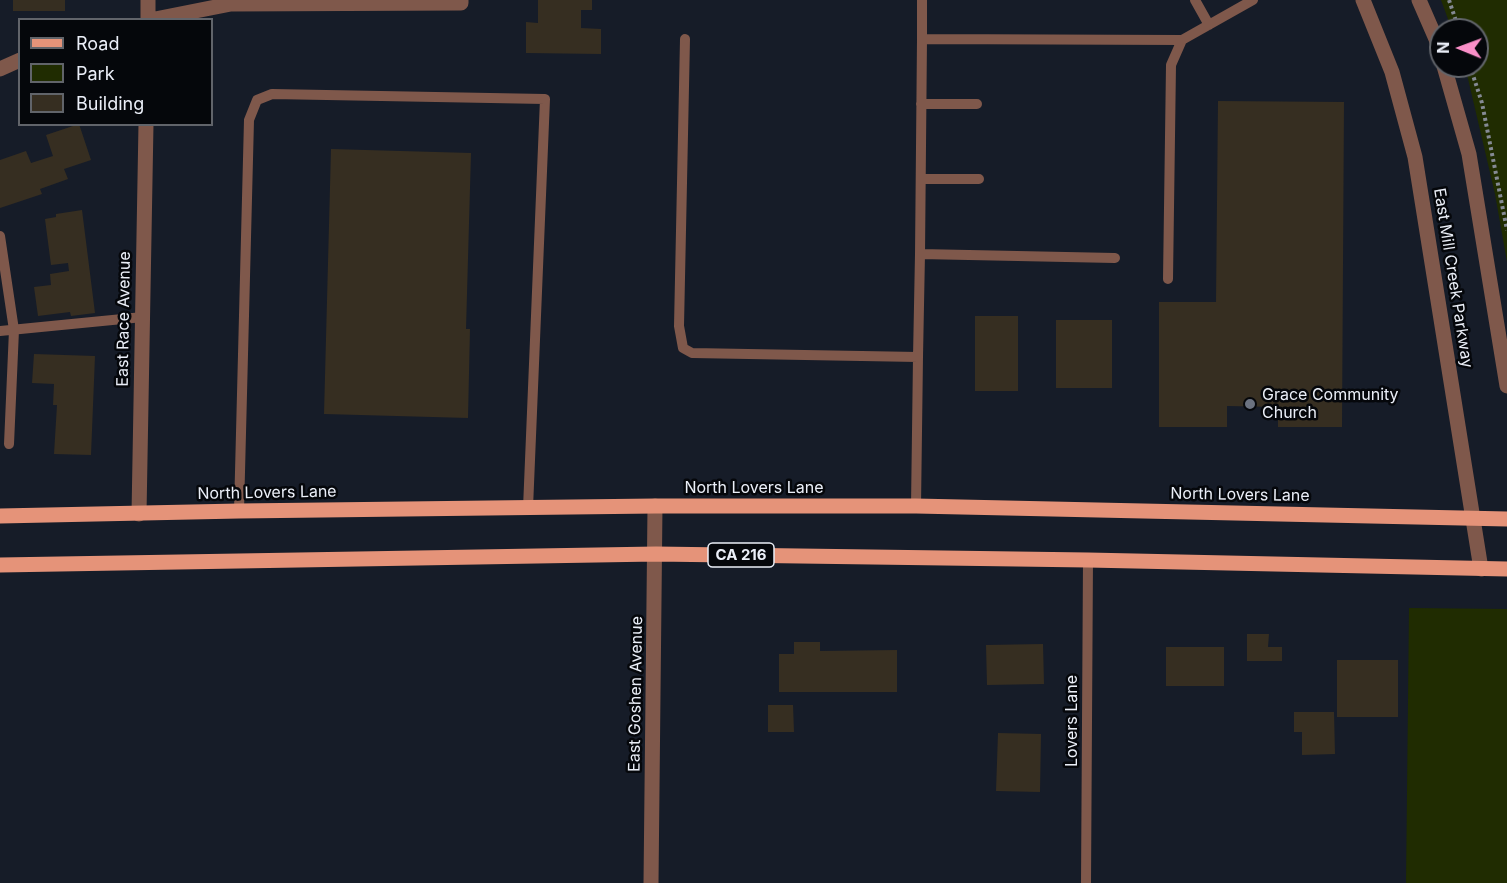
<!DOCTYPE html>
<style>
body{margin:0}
#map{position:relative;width:1507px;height:883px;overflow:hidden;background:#161c28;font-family:Inter,sans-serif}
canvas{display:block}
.legend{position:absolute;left:18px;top:18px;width:195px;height:108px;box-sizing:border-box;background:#05070b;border:2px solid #61646a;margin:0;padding:8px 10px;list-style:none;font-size:18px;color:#ebeff8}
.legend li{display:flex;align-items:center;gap:12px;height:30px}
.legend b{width:30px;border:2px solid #61646a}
.north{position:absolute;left:1429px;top:18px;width:60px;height:60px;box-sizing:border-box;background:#05070b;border:2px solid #61646a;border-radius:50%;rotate:271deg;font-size:16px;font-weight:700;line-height:24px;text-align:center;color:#ebeff8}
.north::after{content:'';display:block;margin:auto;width:21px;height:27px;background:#fa8fc8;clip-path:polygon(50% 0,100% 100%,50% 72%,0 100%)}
</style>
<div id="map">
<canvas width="1507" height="883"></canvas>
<ul class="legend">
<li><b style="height:8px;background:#e59379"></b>Road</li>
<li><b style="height:16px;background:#202c01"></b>Park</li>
<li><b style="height:16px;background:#362e21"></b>Building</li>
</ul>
<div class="north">N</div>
</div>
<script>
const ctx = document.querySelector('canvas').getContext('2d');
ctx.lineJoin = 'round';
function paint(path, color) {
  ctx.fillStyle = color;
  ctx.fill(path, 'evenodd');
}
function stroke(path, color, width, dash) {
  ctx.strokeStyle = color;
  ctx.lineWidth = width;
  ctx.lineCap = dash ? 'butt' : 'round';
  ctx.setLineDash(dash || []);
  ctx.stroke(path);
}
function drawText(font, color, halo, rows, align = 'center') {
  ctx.font = font + ' Inter,sans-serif';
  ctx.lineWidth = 5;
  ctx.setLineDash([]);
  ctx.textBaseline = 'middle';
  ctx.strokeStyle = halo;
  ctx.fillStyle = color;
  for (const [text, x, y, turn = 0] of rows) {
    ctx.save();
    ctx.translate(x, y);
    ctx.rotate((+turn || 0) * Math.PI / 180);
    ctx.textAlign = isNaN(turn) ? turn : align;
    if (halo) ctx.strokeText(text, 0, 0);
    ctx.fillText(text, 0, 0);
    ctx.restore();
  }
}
paint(new Path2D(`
 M1441 0H1507V262L1495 194 1465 66H1477V30H1452Z
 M1409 608 1507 609V883H1406Z`), '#202c01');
paint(new Path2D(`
 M13 0H65V11H13Z
 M538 0H592V10H581V28L601 29V54L526 53V22L538 23Z
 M1218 101 1344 102 1342 427H1278V407L1227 406V427H1159V302H1216Z
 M79 124 91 160 64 169 68 179 40 189 42 194 0 208V160L26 151 31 163 53 156 46 135Z
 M331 149 471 153 466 329H470L468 418 324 414Z
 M82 210 95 313 71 316 70 312 38 316 34 287 51 285 50 274 69 271 68 263 51 265 45 219 56 217V214Z
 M975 316H1018V391H975Z
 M1056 320H1112V388H1056Z
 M34 354 95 356 91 455 54 454 57 405H53L54 384 32 383Z
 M1247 634H1269L1268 647H1282V661H1247Z
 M794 642H820V651L897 650V692H779V654H794Z
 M1043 644 1044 684 987 685 986 645Z
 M1166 647H1224V686H1166Z
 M1337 660H1398V717H1337Z
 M768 705H793L794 732H768Z
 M1294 712H1334L1335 754 1302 755V732H1294Z
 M998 733 1041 734 1040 792 996 791Z`), '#362e21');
stroke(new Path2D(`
 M1449 0 1459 30
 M1470 66 1482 103 1507 230`), '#858a94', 4, [3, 3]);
stroke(new Path2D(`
 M922 0V39L1182 40
 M1195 0 1209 25
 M685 39 679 326 683 348 692 353 918 357 920 254 1115 258
 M921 104H977
 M921 179H979
 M0 236 14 330 9 444
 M920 254 922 39
 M1168 279 1171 65 1182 40 1253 0
 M0 331 143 317
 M916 506 918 357
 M239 511 249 120 257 100 272 94 545 99 528 508
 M1086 883 1088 560`), '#7f584b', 10);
stroke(new Path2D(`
 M148 20V0
 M150 20 231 4 461 3V0
 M0 69 20 60
 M139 514 146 124`), '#7f584b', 15);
stroke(new Path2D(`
 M1363 0 1392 72 1415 157 1481 569
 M1419 0 1436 39 1441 56
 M1444 66 1469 154 1507 386
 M651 883 655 506`), '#7f584b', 15);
stroke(new Path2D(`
 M0 516 239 511 655 506H916L1507 519
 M0 565 656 554 1088 560 1507 569`), '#e59379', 15);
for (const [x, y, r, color] of [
 [1250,404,6,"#6b7280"]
]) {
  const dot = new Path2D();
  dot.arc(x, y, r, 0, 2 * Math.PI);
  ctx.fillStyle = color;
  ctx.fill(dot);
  stroke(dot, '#05070b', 2);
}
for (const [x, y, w] of [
 [741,555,66]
]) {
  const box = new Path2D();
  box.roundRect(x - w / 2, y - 12, w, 24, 4.5);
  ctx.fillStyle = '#05070b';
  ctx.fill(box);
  stroke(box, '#ebeff8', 1.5);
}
drawText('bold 15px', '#ebeff8', null, [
 ["CA 216",741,555]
]);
drawText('16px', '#ebeff8', '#05070b', [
 ["East Mill Creek Parkway",1453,278,81],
 ["East Race Avenue",124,319,-89],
 ["North Lovers Lane",754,488],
 ["North Lovers Lane",267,493,-1],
 ["North Lovers Lane",1240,495,1],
 ["East Goshen Avenue",636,694,-89],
 ["Lovers Lane",1072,721,-90]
]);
drawText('16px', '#ebeff8', '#05070b', [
 ["Grace Community",1262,395],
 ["Church",1262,413]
], 'left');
</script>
